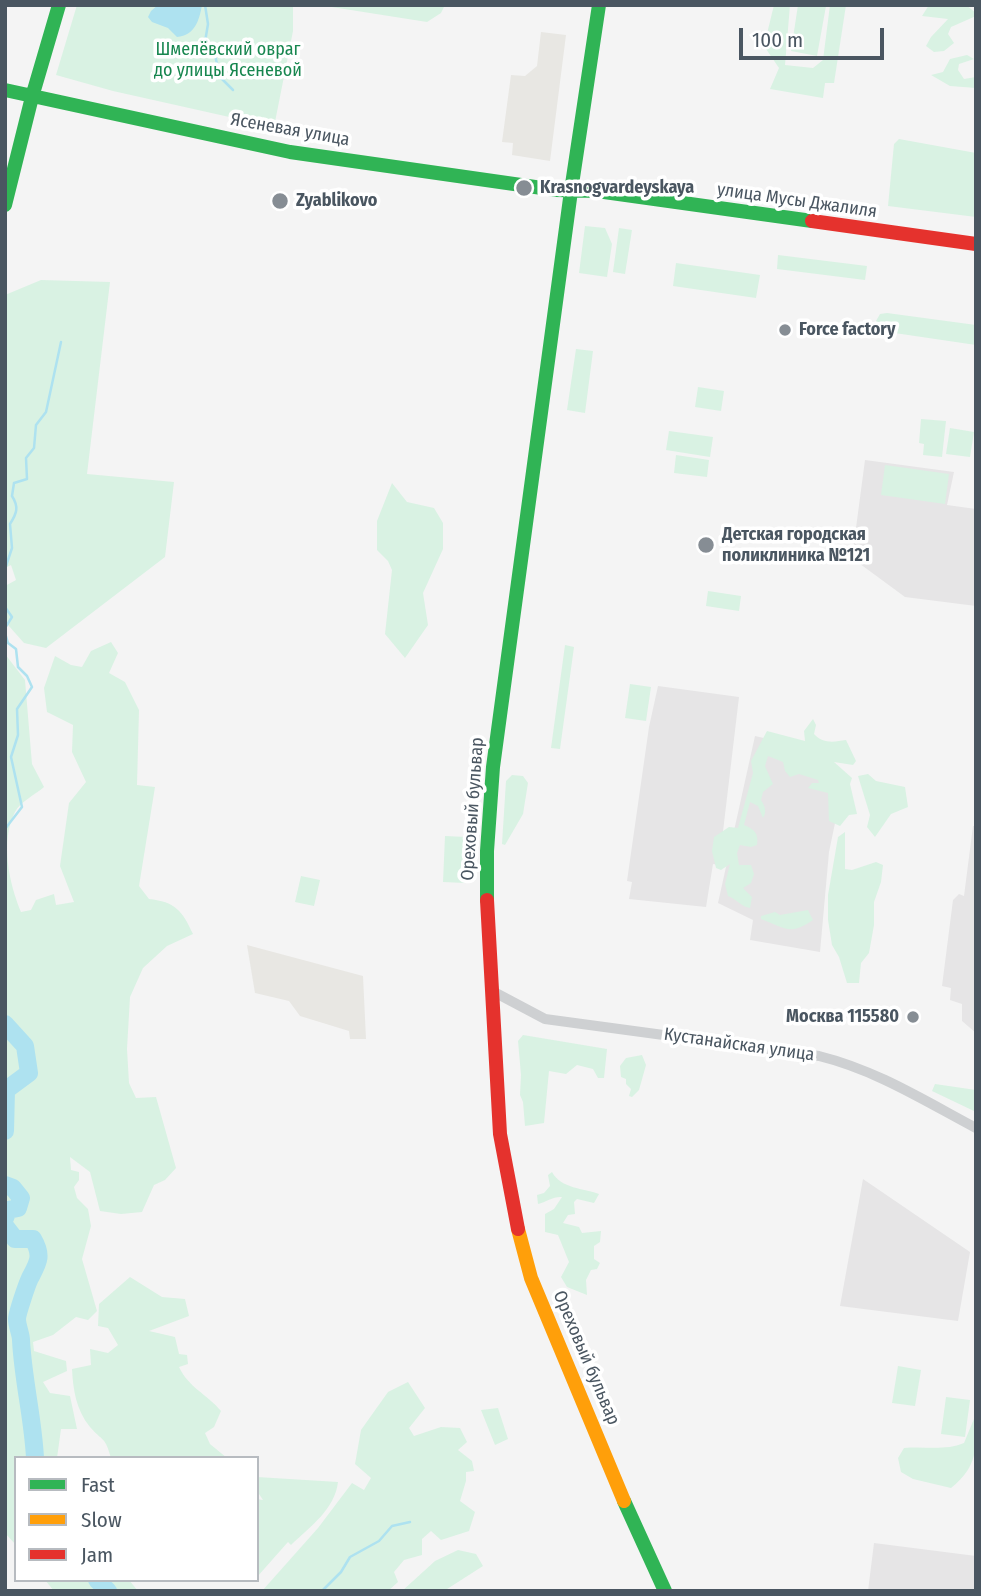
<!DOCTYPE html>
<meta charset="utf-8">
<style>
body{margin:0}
#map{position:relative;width:981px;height:1596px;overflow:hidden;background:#f4f4f4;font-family:"Fira Sans Condensed",sans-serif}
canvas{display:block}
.frame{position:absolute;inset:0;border:7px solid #4a5661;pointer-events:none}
.legend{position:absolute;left:14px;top:1456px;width:245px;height:126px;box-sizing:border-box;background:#fff;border:2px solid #b7bbc0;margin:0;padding:9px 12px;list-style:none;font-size:21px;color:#4a5661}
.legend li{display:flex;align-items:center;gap:14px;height:35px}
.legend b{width:35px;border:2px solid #b7bbc0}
.scale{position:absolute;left:739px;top:28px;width:145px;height:32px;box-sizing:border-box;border:4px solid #4a5661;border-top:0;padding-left:9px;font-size:21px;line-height:24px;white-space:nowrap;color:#4a5661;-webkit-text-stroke:5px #fff;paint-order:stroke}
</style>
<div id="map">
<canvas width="981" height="1596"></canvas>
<div class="frame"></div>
<ul class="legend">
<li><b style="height:9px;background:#30b455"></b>Fast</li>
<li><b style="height:9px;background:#ff9f0a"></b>Slow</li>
<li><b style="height:9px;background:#e5322d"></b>Jam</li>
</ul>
<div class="scale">100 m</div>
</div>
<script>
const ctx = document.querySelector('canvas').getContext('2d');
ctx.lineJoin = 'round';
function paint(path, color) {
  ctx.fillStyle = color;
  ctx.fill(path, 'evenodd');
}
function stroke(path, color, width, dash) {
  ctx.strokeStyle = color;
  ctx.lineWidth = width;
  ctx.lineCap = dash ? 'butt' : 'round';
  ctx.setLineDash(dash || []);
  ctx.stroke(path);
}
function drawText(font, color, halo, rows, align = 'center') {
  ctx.font = font + ' "Fira Sans Condensed",sans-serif';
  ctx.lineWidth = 7;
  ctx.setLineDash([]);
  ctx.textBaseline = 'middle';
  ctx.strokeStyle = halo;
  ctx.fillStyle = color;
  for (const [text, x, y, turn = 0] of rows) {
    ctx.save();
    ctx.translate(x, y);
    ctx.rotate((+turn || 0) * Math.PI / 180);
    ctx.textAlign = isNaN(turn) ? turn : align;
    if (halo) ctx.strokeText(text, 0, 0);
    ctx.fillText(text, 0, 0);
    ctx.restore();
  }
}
paint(new Path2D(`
 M541 32 566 35 550 161 512 155 513 143 502 142 511 75 525 76 537 66Z
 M247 945 363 976 366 1039H350L349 1031 300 1016 289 1001 255 993Z`), '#e8e7e3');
paint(new Path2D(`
 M865 460 954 472 947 505 976 509V606L905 597 852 558Z
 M658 686 739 697 719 865 713 864 706 907 629 899 632 882 627 881 649 727Z
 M755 736 794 745 844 780 829 852 820 952 750 940 753 920 718 903Z
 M973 826H976V1033L962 1021V1004L950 1000 951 988 942 986 953 900 959 894 964 896Z
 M863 1179 970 1252 958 1321 840 1306Z
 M874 1543 976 1556V1591H868Z`), '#e6e5e6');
paint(new Path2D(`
 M77 5H293V31L274 127 113 91 56 75Z
 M319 5H445L441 13 427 22Z
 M774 5H790L785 65 813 68 823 60 830 5H846L834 83H825L823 98 770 89 779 68 764 46Z
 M798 5 826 6 817 56 791 51Z
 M929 5H966L976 13V16L951 27 948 34 954 43 944 51 934 52 926 46 931 37 948 19 922 16Z
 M967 55 974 59 959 64 958 70 964 79 976 77V88L950 86 931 75 943 72 950 59Z
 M899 139 976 153V217L888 206 894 144Z
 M585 226 605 228 612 244 607 277 579 273Z
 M619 228 632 230 625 274 613 272Z
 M778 255 867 266 865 280 777 269Z
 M676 263 760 275 756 298 673 286Z
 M41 280 110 282 87 474 174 482 165 557 46 648 24 643 8 625 5 614V586L16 580 11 565 5 568V295Z
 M887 313 976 325V345L881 331 876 321 880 314Z
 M576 349 593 351 585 413 567 410Z
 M698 387 724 391 721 411 695 407Z
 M921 419 946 421 942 457 923 455 924 444 919 443Z
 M950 428 974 432 970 457 946 454Z
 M669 431 713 437 710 457 666 450Z
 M676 455 709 460 707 477 674 473Z
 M885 465 949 474 945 504 881 495Z
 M392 483 407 502 434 508 443 523V549L423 593 428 625 405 658 385 634 392 570 388 561 377 550V521Z
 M708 591 741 596 739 611 706 606Z
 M111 642 118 653 109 673 125 682 139 710 137 785 155 787 139 886 149 899C175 902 182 910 193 934L167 946 143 968 130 997 127 1049 129 1083 136 1098 156 1097 176 1168 165 1180 154 1185 142 1212 121 1214 100 1211 90 1172 70 1157 71 1170 79 1172V1180L74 1187 77 1198 88 1209 91 1226 82 1259 97 1311 88 1320 76 1317 53 1335 33 1342 34 1351 66 1361 67 1371 43 1382 50 1393 70 1396 77 1429H61L57 1458H16V1545L5 1533V654L25 680 32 764 44 787C36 794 20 802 15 812 0 841 9 883 21 912L31 910 36 900 54 894 56 905 74 902 60 866 69 803 86 782 72 752 73 725 47 712 44 688 55 656 71 665 82 667 91 651Z
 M565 645 574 647 560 749 551 748Z
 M630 684 651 687 646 721 625 718Z
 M813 719 816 725 814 734C823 744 834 742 846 740L856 761 853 765 834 762 852 778 850 784 857 814 849 815 840 826 829 821 828 793 808 788 812 783H819L818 780 799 774 790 777 785 771 783 762 768 756 765 766 773 784 763 792 761 800C765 806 767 812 763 818L758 806 750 802 744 825C754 829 759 833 757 845L751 847 740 845 737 853 739 865H751L754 874 751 883 743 888 752 897 750 908C742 907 736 899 728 896L725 884 730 864 721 870 716 868 712 851 714 837 729 827 738 828 753 773 751 761 767 731 805 741 804 731Z
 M868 774 876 781 905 787 908 807 891 814 875 837 867 827 870 815 858 776Z
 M512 775 523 776 528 783 523 814 505 845 502 844 506 781Z
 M845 832V869L852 870 876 862 883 865 881 882 874 902V925L869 953 861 963 859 983H847L839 957 832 945 828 920V895L838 837Z
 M445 836 466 837 465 883 443 882Z
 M301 876 320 880 314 906 295 902Z
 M808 910 813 920C790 936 785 928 761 919V916L775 912 780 915Z
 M523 1035 607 1049 604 1078H598L593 1069 577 1065 566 1074 549 1071 544 1123 525 1126 523 1102 520 1095 521 1075 518 1041Z
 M642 1055 646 1065 639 1090 632 1097 629 1096 631 1089 626 1084V1079L621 1077 620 1066 626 1058Z
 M935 1084 976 1090V1112L932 1091Z
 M552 1172C561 1189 584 1188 599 1194L594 1203 577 1199 574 1202 575 1214 568 1215 563 1223 579 1227 582 1233 601 1231 600 1242 594 1246V1259L600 1263 597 1269 591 1270 586 1280 587 1295 567 1287 561 1277 569 1262 558 1235 545 1232V1214L554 1209 562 1197C554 1196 546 1202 538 1204L537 1195 544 1193 550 1186 548 1175Z
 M130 1277 162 1297 185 1299 189 1316 149 1331 175 1337 179 1354 187 1355 188 1364 179 1367C189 1388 207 1394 221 1411L214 1427 205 1433 210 1444 227 1458H111C105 1436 103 1442 90 1427 76 1410 73 1389 72 1369L91 1365 90 1349 108 1353 118 1345 108 1328 98 1326 99 1304Z
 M898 1366 921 1370 915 1406 892 1403Z
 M408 1382 425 1408 409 1428 414 1436 441 1427 460 1428 467 1442 458 1450 472 1461 474 1471 466 1472V1481L460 1501 475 1512 469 1531 441 1540 431 1531 422 1539V1555L404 1560 394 1572 398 1582 388 1591H262L318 1528 352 1483 364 1490 371 1478 355 1464 361 1430 388 1392Z
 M946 1397 970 1400 965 1437 941 1434Z
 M498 1408 508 1439 495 1445 481 1410Z
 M976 1414C976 1447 979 1466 951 1488L913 1479 901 1472 898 1458 904 1448C925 1446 945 1451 964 1443Z
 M257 1477 338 1482C335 1509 310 1527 291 1545L288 1542 257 1577V1499L263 1500 257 1491Z
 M458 1550 476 1554 483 1566 444 1591H402L435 1561Z
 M45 1580H129L138 1591H54Z`), '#d9f2e3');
paint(new Path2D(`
 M158 5H202C199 21 195 35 177 37L168 28 152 22 148 17 151 11Z`), '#aee2f0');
stroke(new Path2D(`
 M205 5 208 24 205 42 215 55 220 77 233 90
 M5 569 12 548 10 524C17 513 19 507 12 496L14 483 27 479 26 458 34 448 36 425 46 412 61 342
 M5 607 12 617 5 628
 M5 633 8 643 16 649 18 667 27 676 32 687 17 709 18 735 11 757 22 807 5 829
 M322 1591 341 1572 350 1557 379 1541 392 1526 410 1522`), '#aee2f0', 2.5);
stroke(new Path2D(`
 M5 1024 25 1046 29 1073 6 1090 5 1131
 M5 1185 13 1188 21 1198 18 1208 8 1210 5 1218
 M5 1226 15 1239H33C43 1256 38 1263 30 1278 27 1284 17 1314 17 1319 17 1326 21 1334 21 1340 23 1380 33 1418 35 1458
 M97 1580 108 1591`), '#aee2f0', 18);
stroke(new Path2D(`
 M494 992 545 1019 819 1056C876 1070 925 1101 976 1128`), '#ced0d2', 10);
stroke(new Path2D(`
 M5 90 290 152 556 190 597 191 812 221
 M5 205 32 97 59 5
 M487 900V851L493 767 571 191 599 5
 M624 1501 665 1591`), '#30b455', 14);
stroke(new Path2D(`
 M518 1229 531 1278 624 1501`), '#ff9f0a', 14);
stroke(new Path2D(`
 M812 221 976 244
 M487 900 500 1134 518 1229`), '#e5322d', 14);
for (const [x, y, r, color] of [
 [524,188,9,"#868d94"],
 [280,201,9,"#868d94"],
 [785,330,7,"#868d94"],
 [706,545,9,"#868d94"],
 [913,1017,7,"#868d94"]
]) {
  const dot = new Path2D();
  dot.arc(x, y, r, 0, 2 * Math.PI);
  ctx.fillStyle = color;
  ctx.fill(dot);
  stroke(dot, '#fff', 2.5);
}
drawText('18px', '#17864f', '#fff', [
 ["Шмелёвский овраг",228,50],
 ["до улицы Ясеневой",228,71]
]);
drawText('18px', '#4a5661', '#fff', [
 ["Ясеневая улица",290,130,10],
 ["улица Мусы Джалиля",797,201,8],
 ["Ореховый бульвар",473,809,-86],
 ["Кустанайская улица",739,1045,8],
 ["Ореховый бульвар",586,1358,67]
]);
drawText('bold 18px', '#4a5661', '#fff', [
 ["Krasnogvardeyskaya",540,188],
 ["Zyablikovo",296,201],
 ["Force factory",799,330],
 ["Детская городская",722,535],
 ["поликлиника №121",722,556],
 ["Москва 115580",899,1017,"right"]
], 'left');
</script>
